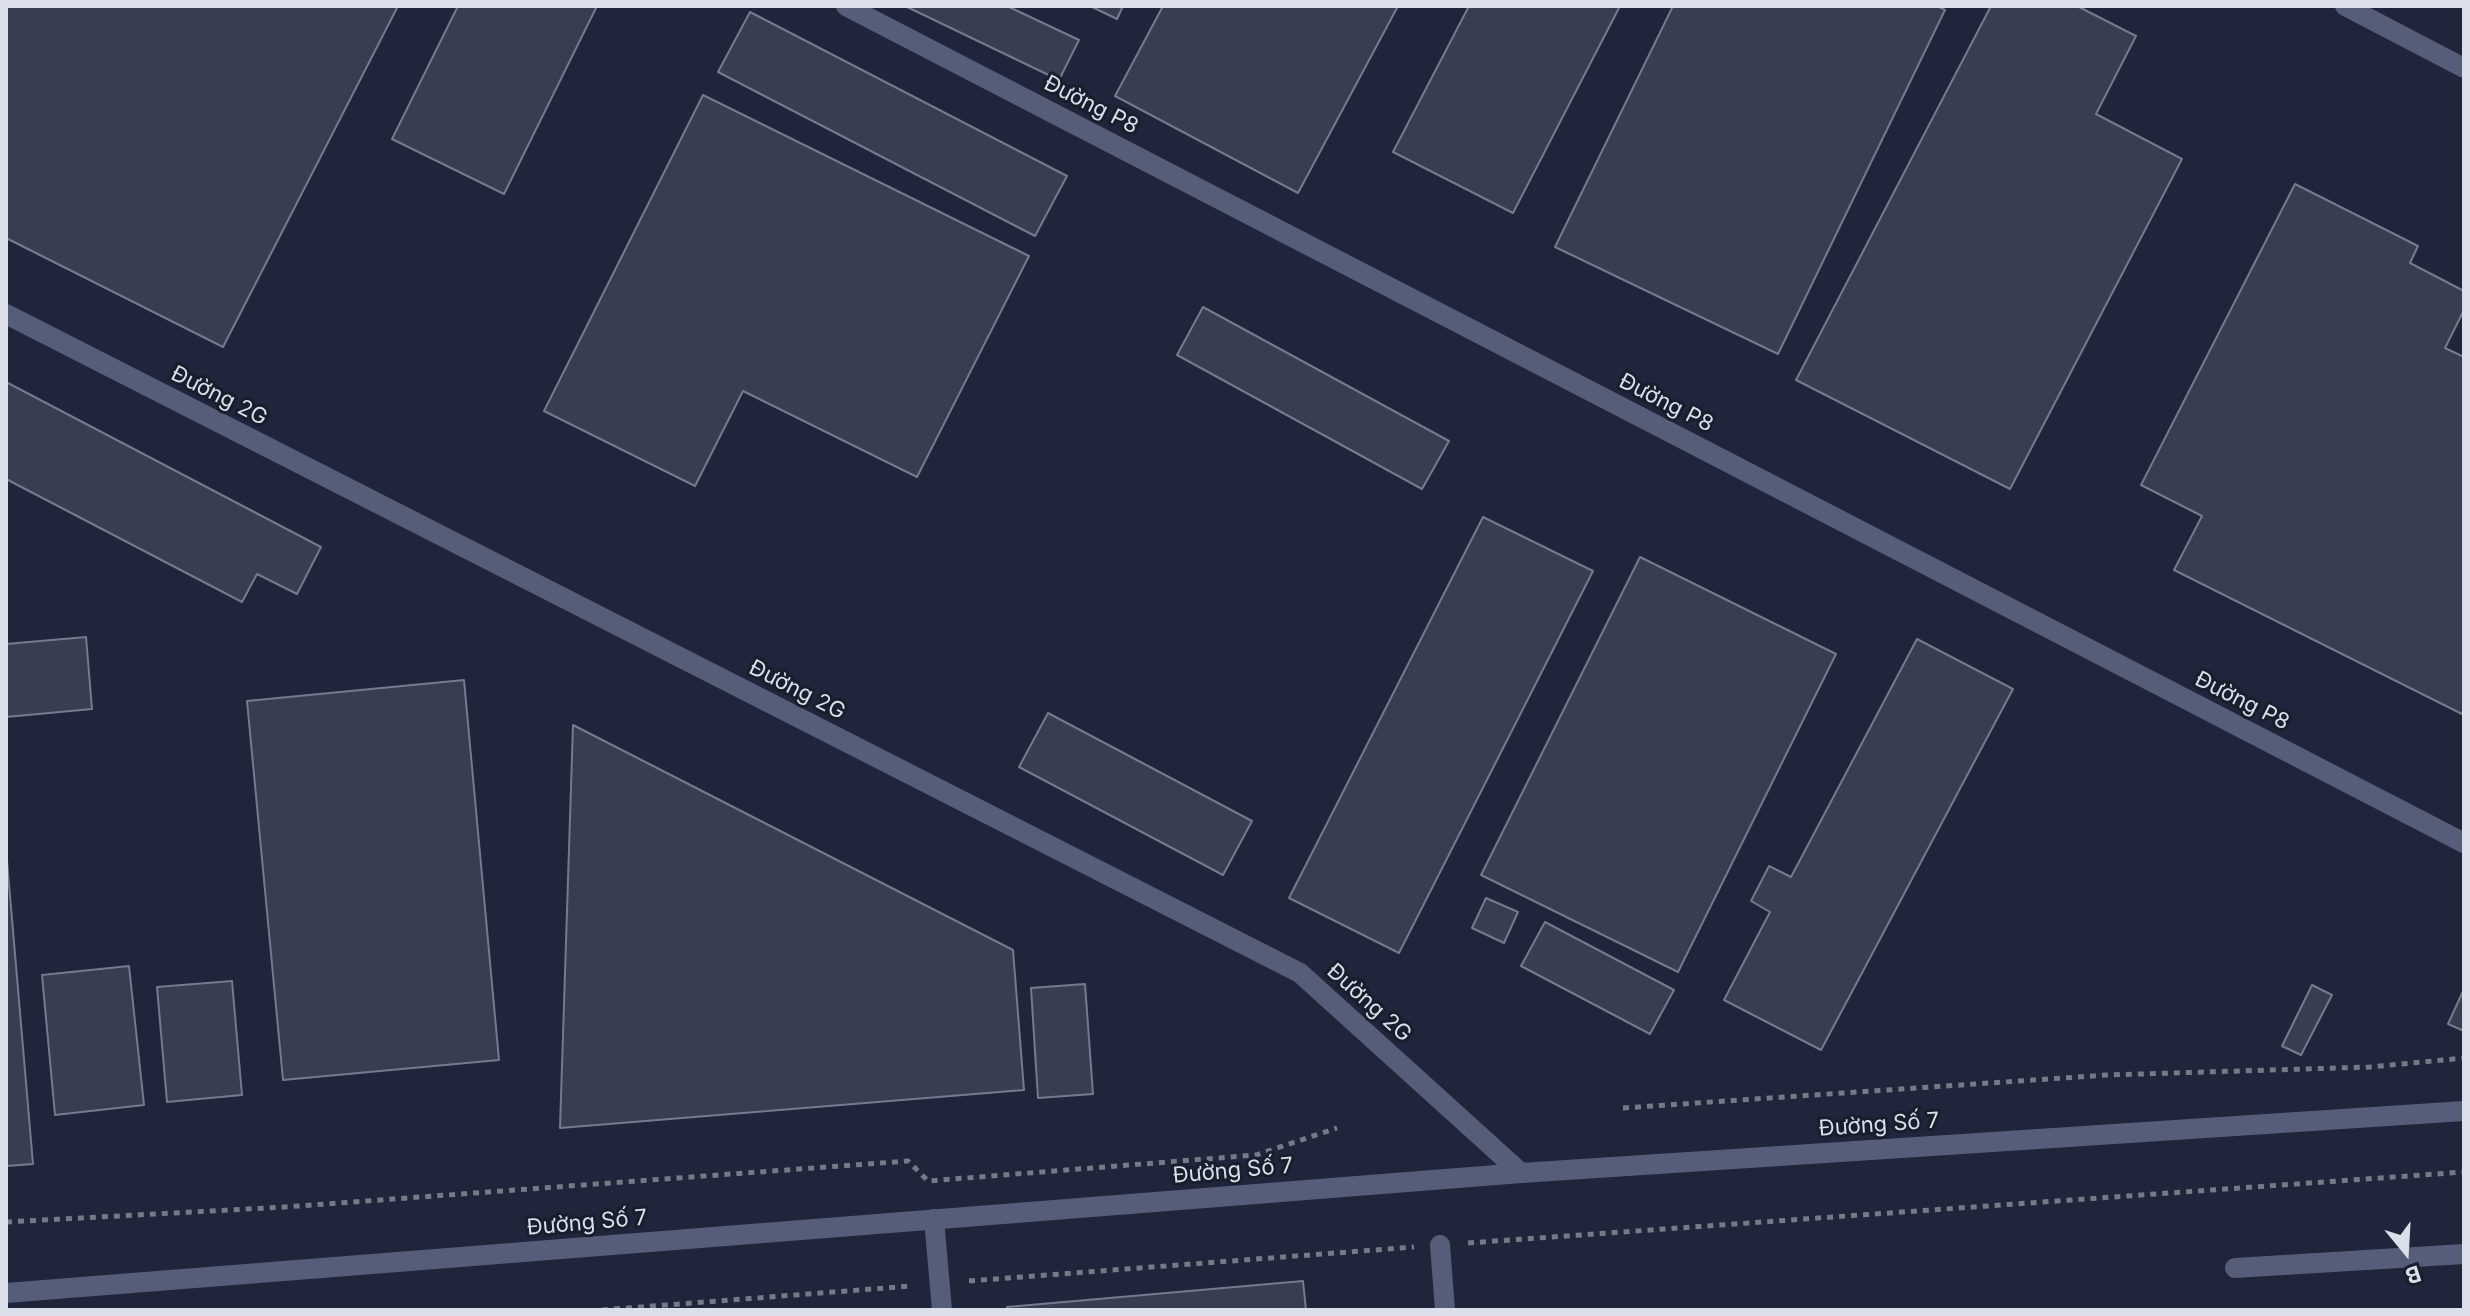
<!DOCTYPE html>
<meta charset="utf-8">
<style>
body{margin:0}
#map{position:relative;width:2470px;height:1316px;overflow:hidden;background:#191e2d;font-family:Inter,sans-serif}
canvas{display:block}
.frame{position:absolute;inset:0;border:8px solid #dbdfea;pointer-events:none}
.north{position:absolute;left:2366px;top:1212px;width:80px;height:80px;-webkit-text-stroke:6px #191e2d;paint-order:stroke;rotate:162deg;font-size:22px;font-weight:700;line-height:32px;text-align:center;color:#dbdfea}
.north::after{content:'';display:block;margin:auto;width:28px;height:36px;background:#dbdfea;clip-path:polygon(50% 0,100% 100%,50% 72%,0 100%)}
</style>
<div id="map">
<canvas width="2470" height="1316"></canvas>
<div class="frame"></div>
<div class="north">B</div>
</div>
<script>
const ctx = document.querySelector('canvas').getContext('2d');
ctx.lineJoin = 'round';
function paint(path, color) {
  ctx.fillStyle = color;
  ctx.fill(path, 'evenodd');
}
function stroke(path, color, width, dash) {
  ctx.strokeStyle = color;
  ctx.lineWidth = width;
  ctx.lineCap = dash ? 'butt' : 'round';
  ctx.setLineDash(dash || []);
  ctx.stroke(path);
}
function drawText(font, color, halo, rows, align = 'center') {
  ctx.font = font + ' Inter,sans-serif';
  ctx.lineWidth = 6;
  ctx.setLineDash([]);
  ctx.textBaseline = 'middle';
  ctx.strokeStyle = halo;
  ctx.fillStyle = color;
  for (const [text, x, y, turn = 0] of rows) {
    ctx.save();
    ctx.translate(x, y);
    ctx.rotate((+turn || 0) * Math.PI / 180);
    ctx.textAlign = isNaN(turn) ? turn : align;
    if (halo) ctx.strokeText(text, 0, 0);
    ctx.fillText(text, 0, 0);
    ctx.restore();
  }
}
paint(new Path2D(`
 M6 6H2464V1310H6Z`), '#1f253a');
const building = new Path2D(`
 M6 6H398L223 347 6 238Z
 M458 6H597L504 194 392 139Z
 M905 6H1007L1079 40 1059 80Z
 M1090 6H1123L1117 19Z
 M1163 6H1398L1298 193 1115 96Z
 M1469 6H1620L1513 213 1393 152Z
 M1673 6H1937L1945 10 1778 354 1555 247Z
 M1991 6H2077L2136 36 2096 114 2182 159 2010 489 1796 380Z
 M750 12 1067 176 1035 236 718 72Z
 M703 95 1029 256 917 477 743 391 695 486 544 411Z
 M2295 184 2418 246 2410 263 2464 291V310L2445 348 2464 357V715L2174 570 2202 516 2141 485Z
 M1203 307 1449 441 1422 489 1177 355Z
 M6 382 321 547 297 594 257 574 242 602 6 479Z
 M1483 517 1593 571 1399 953 1289 898Z
 M1640 557 1836 654 1678 972 1481 875Z
 M86 637 92 709 6 717V644Z
 M1917 639 2013 689 1821 1050 1724 1000 1770 912 1751 901 1769 866 1791 877Z
 M464 680 499 1060 283 1080 247 701Z
 M1048 713 1252 821 1223 875 1019 767Z
 M573 725 1013 950 1024 1090 560 1128Z
 M6 849 33 1164 6 1166Z
 M1486 898 1518 912 1504 943 1472 928Z
 M1545 922 1674 990 1650 1034 1521 966Z
 M129 966 144 1105 55 1115 42 975Z
 M232 981 242 1095 167 1102 157 987Z
 M1085 984 1093 1094 1038 1098 1031 988Z
 M2312 985 2332 995 2301 1055 2282 1046Z
 M2464 989V1031L2448 1024Z
 M1303 1281 1306 1310H1007V1307Z`);
paint(building, '#383e4f');
stroke(building, '#757b8e', 2);
stroke(new Path2D(`
 M1623 1108 2107 1075 2370 1067 2464 1058
 M6 1222 285 1207 908 1161 928 1181 1256 1155 1337 1128
 M1468 1243 2464 1172
 M969 1281 1414 1247
 M602 1310 911 1286`), '#767a87', 5, [6, 6]);
stroke(new Path2D(`
 M1440 1245 1445 1310
 M2235 1268 2464 1254`), '#555d79', 20);
stroke(new Path2D(`
 M846 6 2464 843
 M2345 6 2464 68
 M6 314 1300 973 1521 1173
 M934 1219 942 1310`), '#555d79', 20);
stroke(new Path2D(`
 M6 1293 1521 1173 2464 1111`), '#555d79', 20);
drawText('22px', '#dbdfea', '#191e2d', [
 ["Đường P8",1091,105,27],
 ["Đường 2G",219,396,27],
 ["Đường P8",1666,403,27],
 ["Đường 2G",797,690,27],
 ["Đường P8",2242,701,27],
 ["Đường 2G",1369,1003,42],
 ["Đường Số 7",1879,1125,-4],
 ["Đường Số 7",1233,1171,-5],
 ["Đường Số 7",587,1223,-5]
]);
</script>
